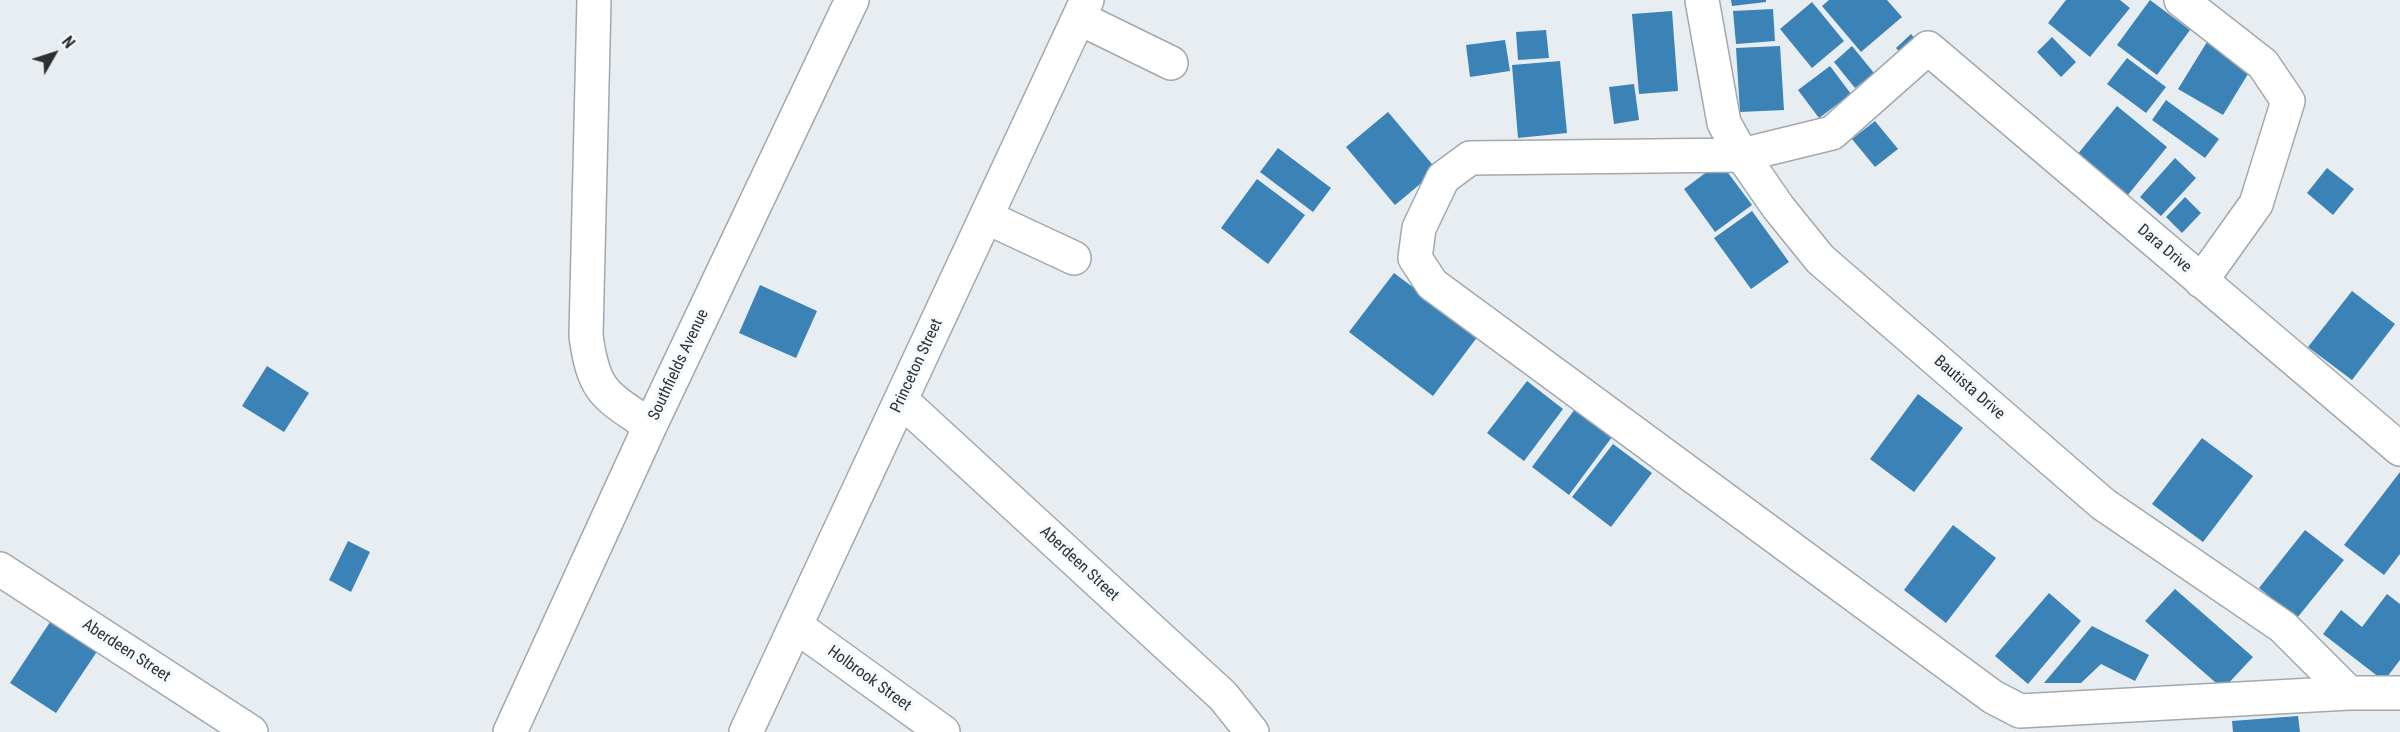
<!DOCTYPE html>
<style>
body{margin:0}
#map{position:relative;width:2400px;height:732px;overflow:hidden;background:#e7edf1;font-family:"Roboto Condensed",sans-serif}
canvas{display:block}
.north{position:absolute;left:24px;top:24px;width:60px;height:60px;-webkit-text-stroke:4px #f4fafe;paint-order:stroke;rotate:51deg;font-size:16px;font-weight:700;line-height:24px;text-align:center;color:#2d2f31}
.north::after{content:'';display:block;margin:auto;width:21px;height:27px;background:#2d2f31;clip-path:polygon(50% 0,100% 100%,50% 72%,0 100%)}
</style>
<div id="map">
<canvas width="2400" height="732"></canvas>
<div class="north">N</div>
</div>
<script>
const ctx = document.querySelector('canvas').getContext('2d');
ctx.lineJoin = 'round';
function paint(path, color) {
  ctx.fillStyle = color;
  ctx.fill(path, 'evenodd');
}
function stroke(path, color, width, dash) {
  ctx.strokeStyle = color;
  ctx.lineWidth = width;
  ctx.lineCap = dash ? 'butt' : 'round';
  ctx.setLineDash(dash || []);
  ctx.stroke(path);
}
function drawText(font, color, halo, rows, align = 'center') {
  ctx.font = font + ' "Roboto Condensed",sans-serif';
  ctx.lineWidth = 6;
  ctx.setLineDash([]);
  ctx.textBaseline = 'middle';
  ctx.strokeStyle = halo;
  ctx.fillStyle = color;
  for (const [text, x, y, turn = 0] of rows) {
    ctx.save();
    ctx.translate(x, y);
    ctx.rotate((+turn || 0) * Math.PI / 180);
    ctx.textAlign = isNaN(turn) ? turn : align;
    if (halo) ctx.strokeText(text, 0, 0);
    ctx.fillText(text, 0, 0);
    ctx.restore();
  }
}
paint(new Path2D(`
 M1731 0H1766V2L1732 6Z
 M1829 0H1887L1902 17 1861 52 1822 6Z
 M2066 0H2120L2130 8 2090 57 2048 23Z
 M2150 0 2190 30 2157 75 2117 45Z
 M1812 2 1844 41 1812 68 1780 29Z
 M1773 9 1775 41 1736 44 1733 11Z
 M1672 11 1678 91 1639 94 1632 14Z
 M1546 30 1549 58 1518 60 1516 32Z
 M1911 34 1921 46 1906 60 1896 48Z
 M2052 37 2076 62 2061 77 2037 52Z
 M1505 40 1510 71 1470 77 1466 45Z
 M2207 42 2251 69 2223 115 2178 89Z
 M1780 46 1784 110 1740 112 1736 48Z
 M1852 46 1874 73 1855 88 1834 62Z
 M2127 58 2166 87 2146 113 2107 84Z
 M1560 61 1567 133 1518 138 1512 65Z
 M1830 66 1851 94 1819 118 1798 90Z
 M1634 84 1639 120 1614 124 1609 87Z
 M2166 100 2219 139 2205 158 2152 120Z
 M2117 106 2167 147 2127 196 2077 155Z
 M1388 112 1437 170 1395 205 1346 147Z
 M1875 121 1898 149 1875 167 1852 139Z
 M1278 148 1331 188 1313 212 1260 172Z
 M2175 158 2196 178 2161 216 2140 197Z
 M1720 162 1752 205 1715 232 1684 189Z
 M2327 168 2354 189 2333 215 2307 193Z
 M1257 179 1305 215 1268 264 1221 228Z
 M2185 197 2201 213 2182 233 2166 217Z
 M1752 211 1789 262 1751 289 1714 238Z
 M1394 273 1478 336 1433 396 1349 332Z
 M760 285 817 311 796 358 739 333Z
 M2352 291 2395 324 2352 380 2308 347Z
 M267 366 309 393 284 432 242 406Z
 M1527 381 1563 409 1524 461 1487 433Z
 M1918 394 1963 428 1914 492 1870 459Z
 M1575 409 1612 437 1569 495 1532 467Z
 M2202 438 2253 476 2203 542 2152 504Z
 M1613 444 1652 473 1611 527 1572 497Z
 M2400 472V554L2384 575 2344 545Z
 M1953 525 1996 558 1946 623 1904 590Z
 M2305 530 2344 560 2297 618 2259 588Z
 M348 541 370 552 351 592 329 580Z
 M2175 589 2253 657 2223 689 2145 621Z
 M2049 593 2081 621 2028 684 1995 656Z
 M2387 594 2400 604V660L2384 681 2323 634 2341 610 2362 627Z
 M52 619 98 650 56 713 10 683Z
 M2092 626 2149 655 2135 681 2101 664 2081 683H2044Z
 M2298 716 2300 732H2233L2232 721Z`), '#3b83b6');
const minor = new Path2D(`
 M594 0 586 336C594 394 606 395 650 426
 M1702 0 1724 123 1742 155 1778 207 1820 259 2103 504 2283 627 2349 693
 M2181 0 2263 64 2288 101 2256 204 2201 281
 M1079 18 1171 63
 M986 217 1074 258
 M901 400 1223 696 1252 732
 M2400 449 1928 48 1832 133 1742 155 1470 158 1443 178 1419 228 1415 258 1432 284 1993 697 2020 711 2349 693H2400
 M0 569 251 732
 M796 626 943 732
 M510 732 650 426 852 0
 M746 732 1087 0`);
stroke(minor, '#a3a8ad', 36);
stroke(minor, '#fff', 33);
drawText('16px', '#2d2f31', '#f4fafe', [
 ["Dara Drive",2164,249,40],
 ["Southfields Avenue",679,365,-65],
 ["Princeton Street",917,366,-65],
 ["Bautista Drive",1969,388,41],
 ["Aberdeen Street",1079,564,43],
 ["Aberdeen Street",126,651,33],
 ["Holbrook Street",869,679,36]
]);
</script>
